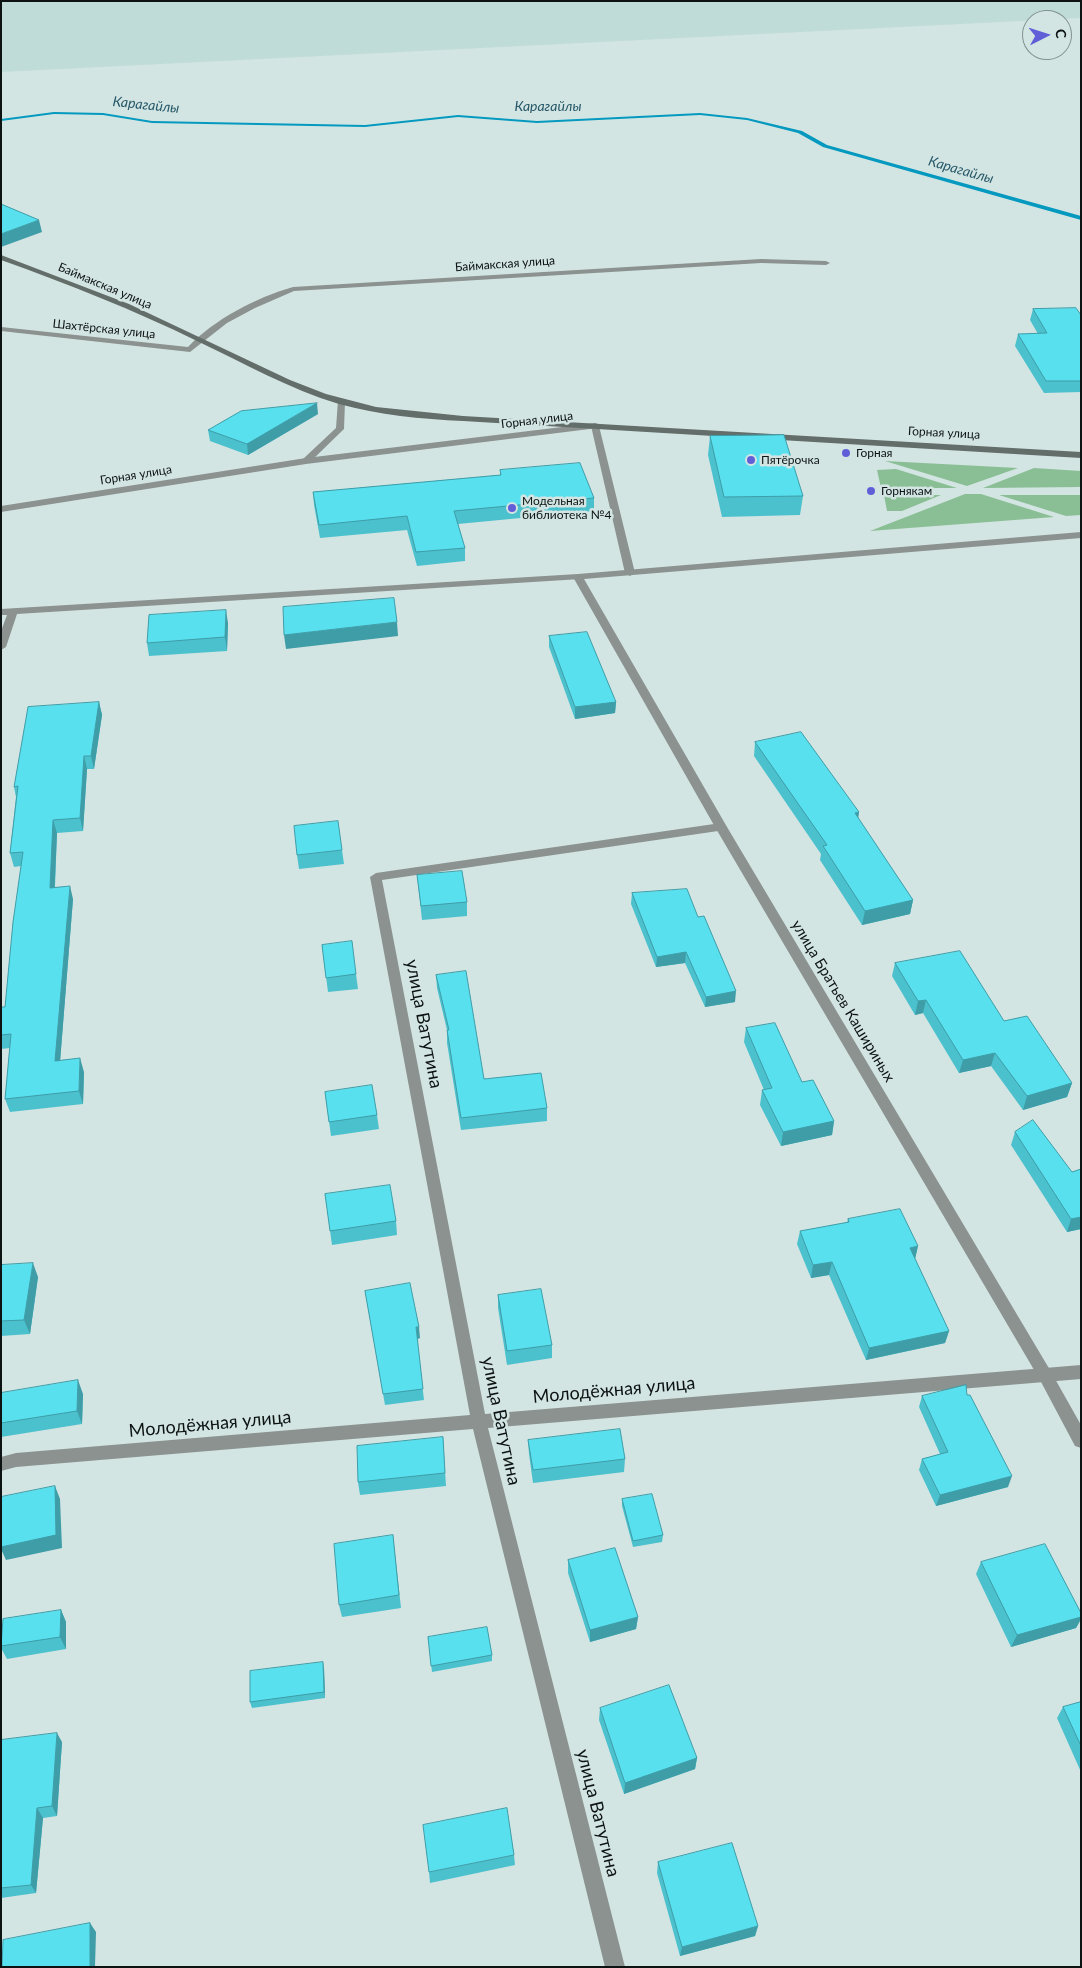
<!DOCTYPE html>
<meta charset="utf-8">
<style>
body{margin:0}
#map{position:relative;width:1082px;height:1968px;overflow:hidden;background:#d3e5e3;font-family:Lato,sans-serif}
canvas{display:block}
.frame{position:absolute;inset:0;border:2px solid #0c1312;pointer-events:none}
.north{position:absolute;left:1022px;top:10px;width:50px;height:50px;box-sizing:border-box;background:#d3e5e3;border:1px solid #83918f;border-radius:50%;rotate:85deg;font-size:14px;font-weight:700;line-height:20px;text-align:center;color:#0c1312}
.north::after{content:'';display:block;margin:auto;width:18px;height:22px;background:#615fd8;clip-path:polygon(50% 0,100% 100%,50% 72%,0 100%)}
</style>
<div id="map">
<canvas width="1082" height="1968"></canvas>
<div class="frame"></div>
<div class="north">С</div>
</div>
<script>
const ctx = document.querySelector('canvas').getContext('2d');
ctx.lineJoin = 'round';
function paint(path, color) {
  ctx.fillStyle = color;
  ctx.fill(path, 'evenodd');
}
function stroke(path, color, width, dash) {
  ctx.strokeStyle = color;
  ctx.lineWidth = width;
  ctx.lineCap = dash ? 'butt' : 'round';
  ctx.setLineDash(dash || []);
  ctx.stroke(path);
}
function drawText(font, color, halo, rows, align = 'center') {
  ctx.font = font + ' Lato,sans-serif';
  ctx.lineWidth = 5;
  ctx.setLineDash([]);
  ctx.textBaseline = 'middle';
  ctx.strokeStyle = halo;
  ctx.fillStyle = color;
  for (const [text, x, y, turn = 0] of rows) {
    ctx.save();
    ctx.translate(x, y);
    ctx.rotate((+turn || 0) * Math.PI / 180);
    ctx.textAlign = isNaN(turn) ? turn : align;
    if (halo) ctx.strokeText(text, 0, 0);
    ctx.fillText(text, 0, 0);
    ctx.restore();
  }
}
paint(new Path2D(`
 M1 1H1081V18L1 72Z`), '#c0dcd8');
paint(new Path2D(`
 M885 461 1018 468 967 486Z
 M1034 468 1081 471V487L983 488Z
 M896 469 957 488H881L877 470Z
 M965 494H981L1054 517 870 531Z
 M884 495H941L902 511H887Z
 M999 495H1081V515L1066 516Z`), '#8abf95');
paint(new Path2D(`
 M54 112 103 113 152 121 365 125 458 115 537 121 700 113 747 118 802 131 827 145 1081 216V220L823 147 798 133 747 120 700 115 537 123 458 117 365 127 152 123 103 115 54 114 1 121V119Z`), '#0599bf');
paint(new Path2D(`
 M761 259 826 261 830 263 826 265 761 263 294 291 255 308 227 323 190 352 1 331V327L188 347C215 319 255 298 293 287Z
 M338 400 345 402 344 429 309 463H303V459L336 428Z
 M595 423 599 426 635 573 630 576 625 573 591 426Z
 M578 574 583 577 581 579 17 614 6 647 1 650V631L7 615H1V609Z
 M721 823 727 827 725 830 382 880 485 1414 1081 1365V1379L488 1428 625 1967H605L473 1429 16 1467 1 1471V1457L16 1453 470 1415 370 877 376 873Z`), '#8b928f');
paint(new Path2D(`
 M595 423 598 424V428L306 464 1 512V506L306 458Z
 M1081 532V538L584 579 727 827 1050 1370 1081 1425V1448L1075 1446 1040 1380 715 827 573 577 578 574Z`), '#8b928f');
paint(new Path2D(`
 M1 255 129 304 290 380 326 394 376 407 463 416 1081 452V458L463 421C421 419 379 415 339 404 289 389 244 363 197 341 134 310 68 284 1 260Z`), '#636d69');
paint(new Path2D(`
 M1033 309 1081 315V392L1044 393 1015 346 1018 334H1038L1030 320Z
 M318 414 248 455 210 441 208 430Z
 M710 436 803 496 800 515 722 517 708 455Z
 M500 470 594 498V511L458 524 465 548V561L417 566 407 530 320 538 314 505 313 492 500 475Z
 M228 623 227 651 149 656 147 643Z
 M549 636 616 702 615 713 575 719 549 647Z
 M99 702 102 715 94 769H87L83 831 57 833 55 887 73 899 60 1061 84 1072 83 1104 10 1112 5 1099 10 1048 1 1049V1007H5L21 866 14 867 10 853 16 797 14 787Z
 M755 742 859 812 858 818 913 900 910 914 862 925 820 860 821 854 754 756Z
 M342 850 344 864 299 869 297 855Z
 M417 875 467 902V916L422 920Z
 M632 893 698 917 735 1002 705 1007 685 963 656 967 631 904Z
 M322 945 356 974 358 989 328 992Z
 M895 963 1004 1021 1072 1083 1067 1097 1023 1110 991 1066 959 1073 923 1013 915 1015 892 976Z
 M436 975 484 1079 547 1108V1121L461 1130 447 1043V1030L437 988Z
 M746 1028 802 1082 834 1121 832 1135 781 1146 760 1105 762 1090H764L744 1042Z
 M325 1092 377 1115 379 1129 331 1136Z
 M1015 1132 1072 1172 1081 1229 1067 1232 1011 1145Z
 M325 1194 396 1221 397 1235 332 1245Z
 M848 1219 918 1246 915 1259 949 1331 945 1343 866 1360 829 1275 811 1278 797 1244 800 1231 847 1223Z
 M1 1265 38 1277 30 1334 1 1336Z
 M365 1291 420 1338 417 1339 424 1400 385 1405Z
 M498 1295 552 1345V1358L507 1365 498 1308Z
 M1 1393 83 1394 82 1424 1 1437Z
 M967 1395 1008 1487 936 1506 919 1470 922 1459 940 1454 919 1407 922 1396Z
 M443 1437 446 1486 360 1495 358 1482Z
 M528 1440 625 1459 624 1472 533 1483 529 1454Z
 M622 1499 663 1535 662 1542 633 1547 622 1506Z
 M393 1535 401 1608 342 1617 339 1605Z
 M568 1560 638 1617 636 1629 590 1642 568 1573Z
 M981 1562 1081 1613V1619L1076 1628 1011 1647 976 1574Z
 M61 1610 66 1622V1649L7 1659 1 1648V1646Z
 M428 1637 492 1655V1661L432 1672Z
 M324 1668 325 1698 252 1708 250 1702Z
 M1081 1702V1772L1057 1718 1063 1707Z
 M600 1708 697 1758 695 1769 624 1794 599 1720Z
 M1 1740 62 1742 57 1816 43 1818 36 1893 1 1898Z
 M514 1855 515 1865 430 1883 429 1872Z
 M658 1862 758 1926 755 1936 680 1956 657 1873Z`), '#4cc1ce');
paint(new Path2D(`
 M39 220 42 232 1 247V234Z
 M317 403 318 414 248 455 247 444Z
 M226 610 228 623 227 651 225 637Z
 M397 622 398 636 286 649 284 635Z
 M99 702 102 715 94 769 91 756Z
 M616 702 615 713 575 719V707Z
 M84 756 87 769 83 831 80 818Z
 M859 812 857 826 855 813Z
 M53 820 57 833 54 901 50 888Z
 M70 886 73 899 59 1075 55 1061Z
 M913 900 910 914 862 925 865 911Z
 M686 952 685 963 656 967 657 957Z
 M736 991 735 1002 705 1007 706 997Z
 M926 1000 923 1013 915 1015 918 1001Z
 M995 1053 991 1066 959 1073 963 1060Z
 M80 1058 84 1072 83 1104 79 1091Z
 M1072 1083 1067 1097 1023 1110 1027 1096Z
 M834 1121 832 1135 781 1146 783 1132Z
 M1081 1217V1229L1067 1232 1071 1219Z
 M918 1246 915 1259 910 1248Z
 M832 1262 829 1275 811 1278 813 1265Z
 M33 1263 38 1277 30 1334 24 1320Z
 M416 1327H419L420 1338 417 1339Z
 M949 1331 945 1343 866 1360 869 1348Z
 M78 1380 83 1394 82 1424 77 1411Z
 M1012 1476 1008 1487 936 1506 940 1495Z
 M55 1486 60 1499 62 1548 6 1560 1 1549V1547Z
 M61 1610 66 1622V1649L60 1637Z
 M638 1617 636 1629 590 1642V1630Z
 M1081 1617V1619L1076 1628 1011 1647 1017 1635Z
 M323 1662 324 1668 325 1698 324 1692Z
 M57 1733 62 1742 57 1816 52 1806Z
 M697 1758 695 1769 624 1794 625 1783Z
 M37 1808 43 1818 36 1893 31 1885Z
 M90 1923 96 1932 95 1967H90Z
 M758 1926 755 1936 680 1956 682 1947Z`), '#3e9da7');
const building = new Path2D(`
 M1 204 39 220 1 234Z
 M1076 308 1081 315V381H1046L1018 334 1047 333 1033 309Z
 M317 403 247 444 208 430 241 411Z
 M784 435 803 496 724 497 710 436Z
 M580 463 594 498 454 511 465 548 416 552 407 516 319 525 313 492 501 475 500 470Z
 M394 598 397 622 284 635 283 607Z
 M226 610 225 637 147 643 149 615Z
 M587 632 616 702 575 707 549 636Z
 M99 702 91 756H84L80 818 53 820 50 888 70 886 55 1061 80 1058 79 1091 5 1099 11 1034 1 1035V1007H5L13 922 23 852 10 853 18 786 14 787 28 707Z
 M801 732 859 812 855 813 913 900 865 911 823 846 827 845 755 742Z
 M338 821 342 850 297 855 294 826Z
 M462 871 467 902 421 906 417 875Z
 M687 889 698 917 704 916 736 991 706 997 686 952 657 957 632 893Z
 M352 941 356 974 326 978 322 945Z
 M960 951 1004 1021 1027 1016 1072 1083 1027 1096 995 1053 963 1060 926 1000 918 1001 895 963Z
 M466 971 484 1079 541 1073 547 1108 461 1118 447 1030H449L436 975Z
 M775 1023 802 1082 813 1080 834 1121 783 1132 762 1090 772 1088 746 1028Z
 M372 1085 377 1115 329 1122 325 1092Z
 M1033 1120 1072 1172 1081 1169V1217L1071 1219 1015 1132Z
 M390 1185 396 1221 330 1231 325 1194Z
 M900 1209 918 1246 910 1248 949 1331 869 1348 832 1262 813 1265 800 1231 849 1222 848 1219Z
 M33 1263 24 1320 1 1321V1265Z
 M410 1283 419 1327H416L423 1389 383 1394 365 1291Z
 M541 1289 552 1345 507 1351 498 1295Z
 M78 1380 77 1411 1 1423V1393Z
 M966 1385 967 1395H970L1012 1476 940 1495 922 1459 948 1452 922 1396Z
 M620 1429 625 1459 533 1470 528 1440Z
 M443 1437 445 1473 358 1482 357 1446Z
 M55 1486 56 1535 1 1547V1497Z
 M652 1494 663 1535 633 1541 622 1499Z
 M393 1535 399 1595 339 1605 334 1544Z
 M1045 1544 1081 1613V1617L1017 1635 981 1562Z
 M615 1548 638 1617 590 1630 568 1560Z
 M61 1610 60 1637 1 1646 3 1619Z
 M487 1627 492 1655 431 1666 428 1637Z
 M323 1662 324 1692 250 1702V1671Z
 M669 1685 697 1758 625 1783 600 1708Z
 M1081 1702V1746L1063 1707Z
 M57 1733 52 1806 37 1808 31 1885 1 1888V1740Z
 M507 1808 514 1855 429 1872 423 1825Z
 M732 1843 758 1926 682 1947 658 1862Z
 M90 1923V1967H2L3 1940Z`);
paint(building, '#58e0ef');
stroke(building, '#3e9da7', 1);
for (const [x, y, r, color] of [
 [846,453,5,"#615fd8"],
 [751,460,5,"#615fd8"],
 [871,491,5,"#615fd8"],
 [512,508,5,"#615fd8"]
]) {
  const dot = new Path2D();
  dot.arc(x, y, r, 0, 2 * Math.PI);
  ctx.fillStyle = color;
  ctx.fill(dot);
  stroke(dot, '#d3e5e3', 2);
}
drawText('12px', '#0c1312', '#d3e5e3', [
 ["Баймакская улица",505,264,-4],
 ["Баймакская улица",105,286,23],
 ["Шахтёрская улица",104,329,6],
 ["Горная улица",537,420,-7],
 ["Горная улица",944,433,3],
 ["Горная улица",136,475,-9]
]);
drawText('12px', '#0c1312', '#d3e5e3', [
 ["Горная",856,453],
 ["Пятёрочка",761,460],
 ["Горнякам",881,491],
 ["Модельная",522,501],
 ["библиотека №4",522,515]
], 'left');
drawText('italic 14px', '#275869', '#d3e5e3', [
 ["Карагайлы",146,105,6],
 ["Карагайлы",548,106],
 ["Карагайлы",961,170,16]
]);
drawText('15px', '#0c1312', '#d3e5e3', [
 ["улица Братьев Кашириных",843,1001,59]
]);
drawText('18px', '#0c1312', '#d3e5e3', [
 ["улица Ватутина",424,1024,79],
 ["Молодёжная улица",614,1390,-5],
 ["улица Ватутина",501,1421,78],
 ["Молодёжная улица",210,1424,-5],
 ["улица Ватутина",598,1813,76]
]);
</script>
